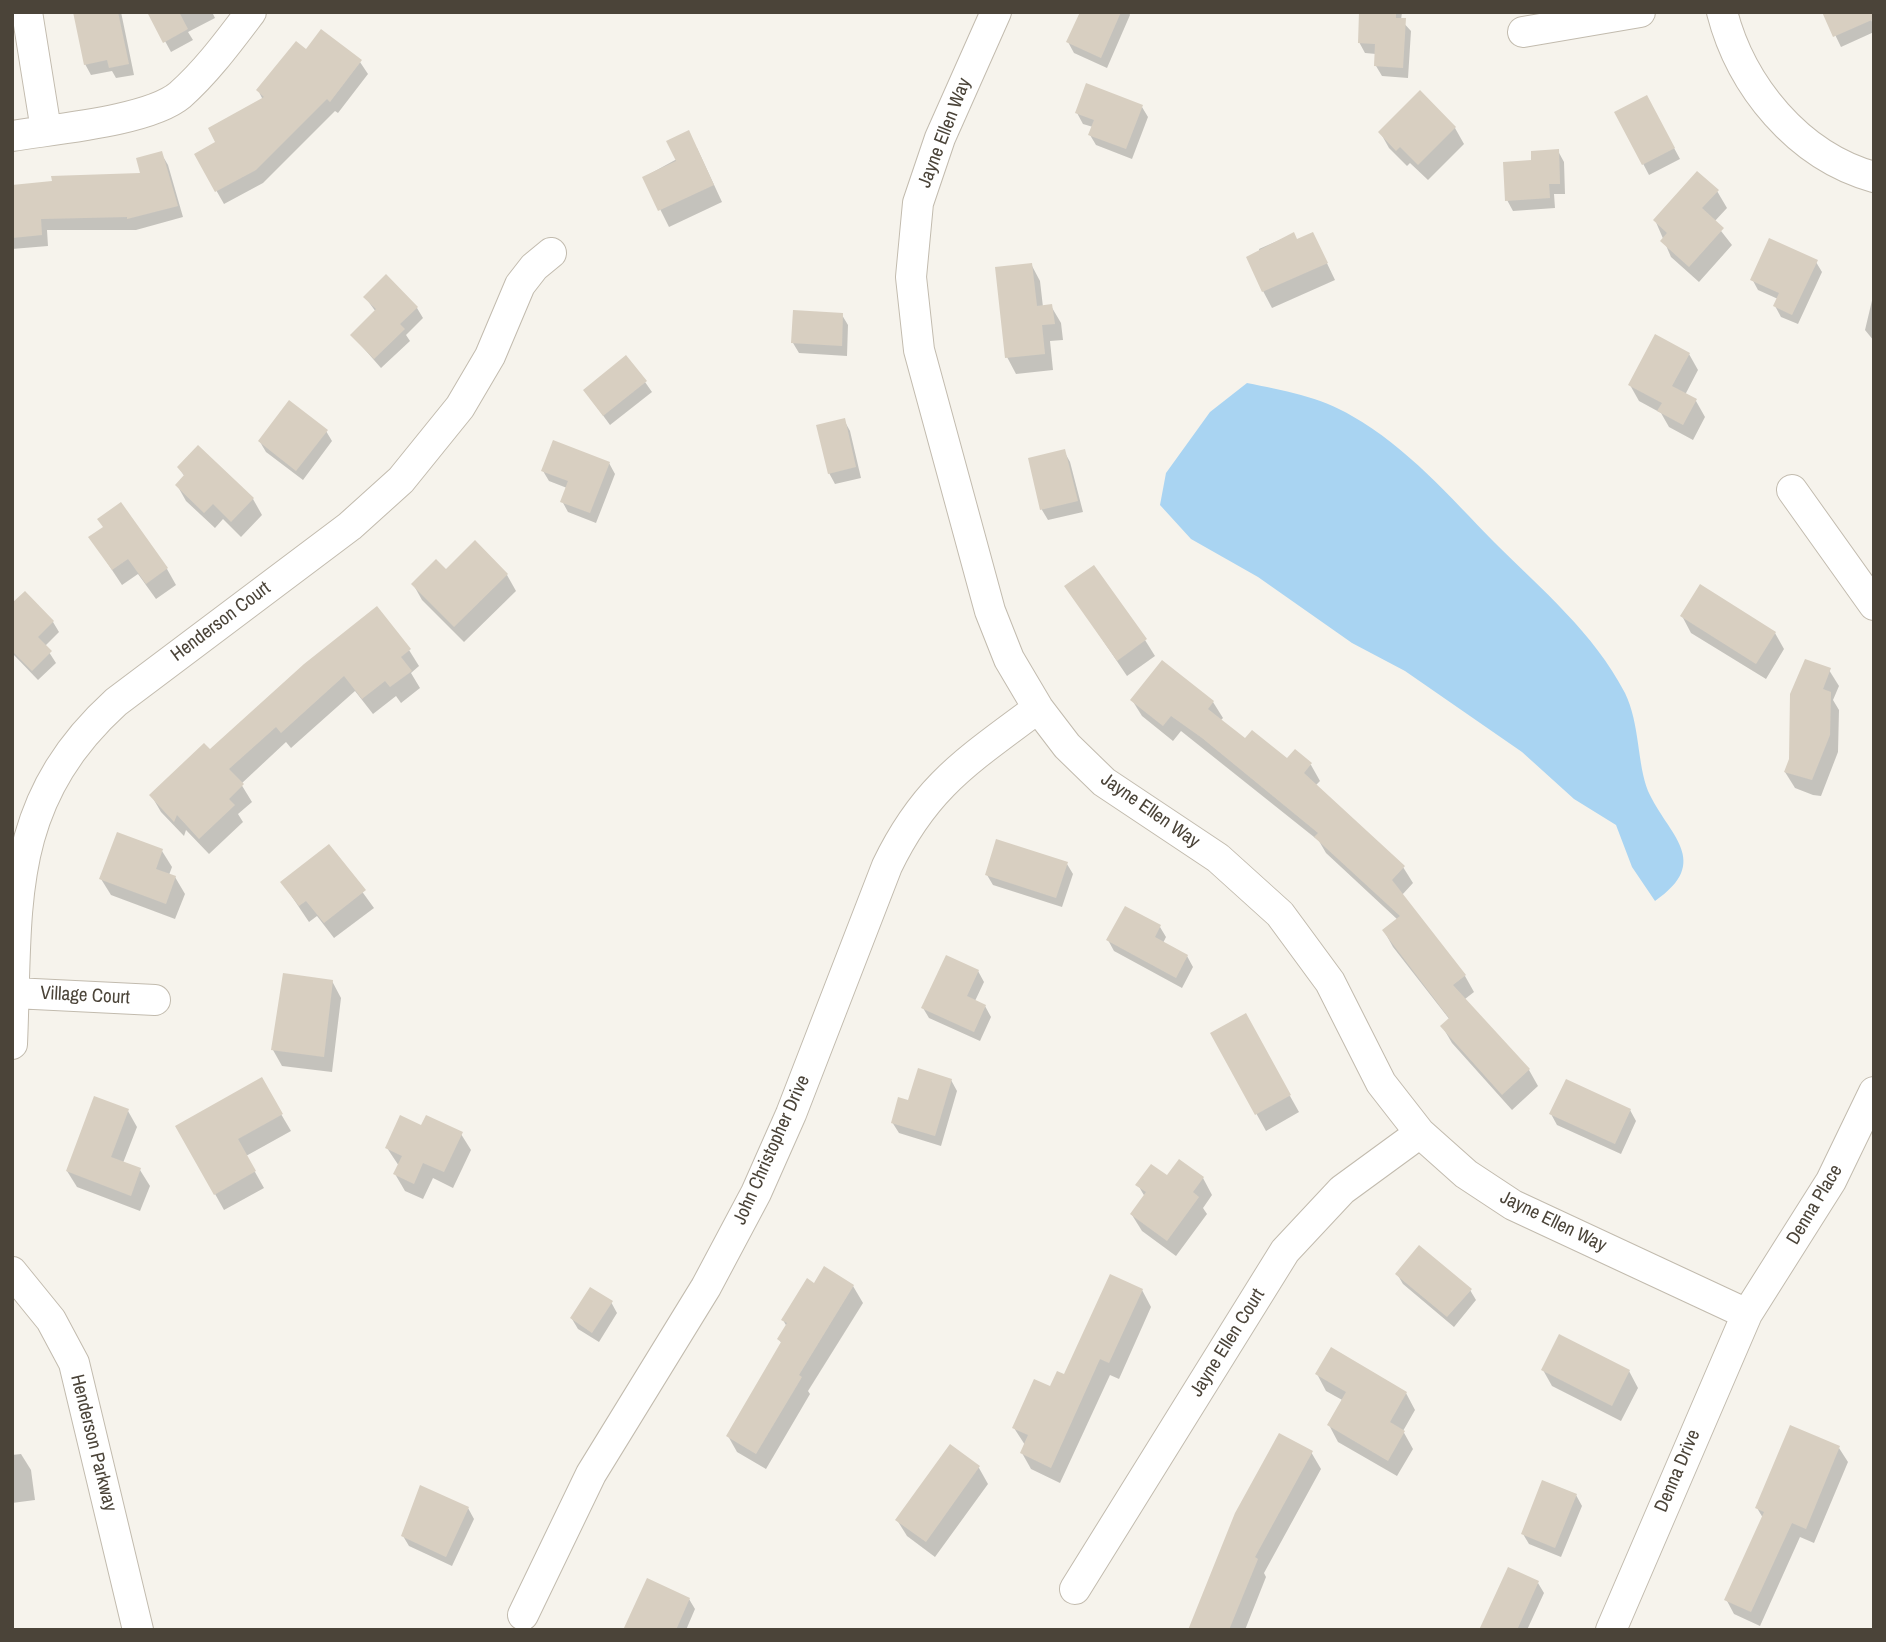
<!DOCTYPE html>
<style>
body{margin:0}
#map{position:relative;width:1886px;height:1642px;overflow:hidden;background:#f6f3ec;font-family:"Archivo Narrow",sans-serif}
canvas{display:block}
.frame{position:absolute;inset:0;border:14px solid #4b4439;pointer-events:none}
</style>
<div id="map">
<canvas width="1886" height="1642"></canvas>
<div class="frame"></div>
</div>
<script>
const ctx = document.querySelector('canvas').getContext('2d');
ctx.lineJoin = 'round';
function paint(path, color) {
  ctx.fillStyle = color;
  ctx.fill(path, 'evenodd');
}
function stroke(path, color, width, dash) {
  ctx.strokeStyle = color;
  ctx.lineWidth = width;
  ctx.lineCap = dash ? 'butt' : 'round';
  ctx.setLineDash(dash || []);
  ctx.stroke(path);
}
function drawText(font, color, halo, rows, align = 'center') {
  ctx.font = font + ' "Archivo Narrow",sans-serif';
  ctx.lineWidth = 5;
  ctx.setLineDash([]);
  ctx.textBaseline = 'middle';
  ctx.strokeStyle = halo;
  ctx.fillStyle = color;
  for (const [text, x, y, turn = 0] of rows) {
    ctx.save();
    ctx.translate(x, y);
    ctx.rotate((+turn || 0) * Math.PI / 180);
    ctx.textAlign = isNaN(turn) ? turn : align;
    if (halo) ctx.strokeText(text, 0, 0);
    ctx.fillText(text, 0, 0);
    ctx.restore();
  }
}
paint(new Path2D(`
 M1247 383C1282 390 1321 397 1352 416 1407 447 1450 497 1494 542 1541 589 1594 633 1625 693 1640 724 1637 764 1648 791 1668 835 1713 861 1655 901L1632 867 1616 825 1574 799 1522 752 1405 671 1352 643 1258 577 1191 539 1160 505 1166 473 1210 412Z`), '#a9d4f2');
paint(new Path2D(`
 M75 12H121L134 75 116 78 112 71 91 75 85 64Z
 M149 12H212L215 18 188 32 193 40 171 52Z
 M1081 12H1129L1130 15 1107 68 1074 53 1068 42Z
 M1361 12H1402L1401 20 1411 31 1408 78 1382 76 1376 66V54L1365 53 1359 42Z
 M1824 12H1870L1874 32 1841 47Z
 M360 62 368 74 338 113 335 111 263 183 224 204 196 155 218 143 263 100 258 90Z
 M1420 93 1455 128 1464 144 1428 180 1410 163 1407 166 1389 148 1380 132Z
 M1142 107 1148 117 1132 159 1096 145 1090 135 1093 127 1083 124 1077 113Z
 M1652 107 1680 159 1649 175 1616 112Z
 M697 148 722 202 669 227 644 177Z
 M1558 151 1564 162 1565 194H1554L1555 208 1513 211 1507 200 1533 162Z
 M161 153 168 165 183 217 136 230H47L48 246 12 249V186L143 174Z
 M1717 191 1727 208 1714 222 1732 245 1699 282 1671 257 1655 220Z
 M1293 234 1297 241 1313 234 1335 280 1272 308 1263 291 1259 249Z
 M1816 262 1822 272 1798 324 1781 317 1775 306 1778 299 1758 290 1752 279Z
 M1031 264 1040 281 1043 307 1051 306 1061 323 1063 340 1050 341 1053 370 1016 374 1007 357Z
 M1874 292V341L1865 330Z
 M365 297 417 308 423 318 406 335 410 341 381 368 352 335 376 312Z
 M842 315 848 325 847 356 799 353 793 343Z
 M1689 354 1698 370 1685 395 1696 401 1705 417 1693 440 1669 427 1661 413 1639 401 1630 385Z
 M645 382 652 392 610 425 585 391Z
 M844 420 850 431 861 478 835 484 829 473Z
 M326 431 332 441 303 480 266 452 260 442Z
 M1064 451 1070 462 1083 512 1048 520 1042 510 1030 459Z
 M609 463 615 474 596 523 568 512 562 501 567 488 549 481 543 471Z
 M179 468 253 499 262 515 241 537 223 519 215 528 186 501 177 485 185 477Z
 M90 537 167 569 176 585 156 599 138 574 122 585Z
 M445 571 507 575 516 591 464 642 422 600 413 584Z
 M1066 586 1145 640 1155 656 1127 676Z
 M12 606 53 622 59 632 45 646 56 663 38 680 12 653Z
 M1682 616 1775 633 1784 649 1766 679 1691 633Z
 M409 650 419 666 411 673 420 688 401 703 396 696 373 714 355 691 291 748 286 742 241 784 252 802 238 814 243 822 209 854 186 830 184 836 161 812 151 795 210 752 305 665Z
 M1829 670 1839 686 1833 700 1839 710 1838 752 1821 796 1813 795 1795 788 1785 772Z
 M1132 700 1213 702 1223 718 1220 721 1245 741 1287 761 1311 765 1320 781 1315 786 1403 867 1413 883 1402 895 1465 976 1474 992 1465 999 1529 1070 1538 1086 1512 1110 1452 1043 1442 1026 1450 1020 1393 947 1384 931 1398 920 1326 853 1319 841 1181 731 1173 741 1142 716Z
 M329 846 374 908 334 938 317 916 309 922 282 882Z
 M162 851 172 867 169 875 175 877 185 894 175 919 111 895 101 879Z
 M1067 864 1073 874 1062 907 993 885 987 875Z
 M1160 927 1166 937 1163 943 1187 956 1193 967 1182 988 1114 951 1108 940Z
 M978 971 984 982 975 1001 985 1006 991 1017 980 1041 929 1018 923 1008Z
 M332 981 341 998 332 1072 282 1066 273 1050Z
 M1245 1016 1299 1112 1266 1131 1212 1034Z
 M261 1080 291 1131 246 1156 264 1188 224 1210 177 1126Z
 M951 1080 957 1091 941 1146 899 1133 892 1122 909 1102Z
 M1630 1110 1636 1121 1621 1154 1557 1125 1551 1114Z
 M128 1111 137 1127 123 1163 140 1170 150 1186 140 1211 77 1187 67 1171Z
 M422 1127 461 1134 471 1150 453 1188 433 1178 423 1199 405 1191 395 1174 399 1166 387 1148Z
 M1167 1178H1203L1212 1195 1203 1208 1207 1214 1176 1256 1142 1231 1132 1215 1145 1197 1138 1185Z
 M1397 1274 1470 1290 1476 1300 1454 1327 1403 1284Z
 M814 1285 853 1286 863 1303 808 1391 810 1394 766 1469 737 1452 728 1436 782 1344 779 1339 787 1327 783 1320Z
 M1142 1290 1151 1307 1119 1379 1110 1375 1060 1483 1031 1469 1022 1453 1025 1445 1014 1428 1065 1377Z
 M611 1302 617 1313 599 1342 578 1329 572 1319Z
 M1543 1370 1629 1371 1638 1388 1621 1421 1552 1386Z
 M1317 1374 1406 1393 1415 1410 1403 1431 1413 1449 1397 1476 1338 1442 1329 1425 1344 1401 1326 1391Z
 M951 1447 979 1468 988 1484 935 1557 907 1536 897 1520Z
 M1839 1448 1848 1462 1814 1543 1800 1537 1760 1626 1734 1614 1726 1599 1763 1518 1757 1508Z
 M1311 1452 1321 1469 1264 1573 1266 1577 1245 1630H1191Z
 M21 1454 31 1470 35 1500 12 1503V1455Z
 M1576 1495 1582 1506 1561 1557 1529 1544 1523 1534Z
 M468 1508 474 1519 452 1566 409 1546 403 1536Z
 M1538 1583 1544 1593 1527 1630H1481Z
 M689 1599 695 1609 686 1630H626Z`), '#0003');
paint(new Path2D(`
 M73 12H118L129 64 109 68 107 60 84 65Z
 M147 12H179L188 29 163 43Z
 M1080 12H1121L1101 58 1066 42Z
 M1359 12H1396V18H1406L1403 68 1374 66 1375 44 1358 43Z
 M1822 12H1874V19L1833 37Z
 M321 29 362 60 330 102 327 99 256 170 215 192 194 154 215 142 208 128 264 97 256 90 296 41 306 49Z
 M1086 83 1143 105 1126 149 1088 135 1094 120 1075 113Z
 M1420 90 1456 127 1418 165 1400 147 1396 151 1378 132Z
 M1647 95 1675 148 1642 165 1614 112Z
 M689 130 714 185 658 211 642 177 676 161 666 141Z
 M1559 149 1560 184H1549L1550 198 1505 201 1503 162 1531 160V151Z
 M162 151 178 206 127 219V217L41 219 42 235 12 238V185L52 181 51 176 140 173 136 158Z
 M1697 171 1719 190 1702 208 1724 228 1689 267 1660 241 1667 233 1653 220Z
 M1294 232 1297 239 1313 232 1328 263 1262 292 1246 257Z
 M1769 238 1818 260 1792 315 1773 306 1779 293 1750 280Z
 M1032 263 1037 306 1052 304 1055 324 1042 325 1045 354 1005 358 995 267Z
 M386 274 418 307 400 324 405 329 374 359 350 335 376 309 363 297Z
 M793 310 843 313 842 346 791 343Z
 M1655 334 1690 353 1672 386 1697 399 1683 425 1657 411 1662 403 1628 385Z
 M626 355 647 381 603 416 583 390Z
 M289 400 328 430 296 471 258 441Z
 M845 418 856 467 828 474 816 425Z
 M553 440 610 462 590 513 560 502 568 481 541 471Z
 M198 445 254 498 231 522 213 504 204 513 175 485 184 475 177 467Z
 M1065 449 1078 501 1040 510 1028 458Z
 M121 502 168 568 146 584 128 559 112 570 88 537 103 527 97 519Z
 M475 540 508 574 454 627 411 584 436 559 446 569Z
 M1094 565 1147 639 1117 661 1064 586Z
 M1700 584 1776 632 1756 664 1680 616Z
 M25 591 54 621 38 637 52 651 32 671 12 651V603Z
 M377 606 411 649 401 657 412 671 390 687 385 681 362 699 344 676 281 733 276 727 229 769 244 784 229 799 235 805 199 839 177 815 174 822 149 795 204 743 210 749 304 664Z
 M1805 659 1831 668 1823 689 1831 692 1830 735 1812 780 1784 772 1789 759 1790 694Z
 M1162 660 1214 701 1208 709 1245 738 1252 730 1287 758 1295 749 1312 763 1304 773 1405 866 1392 880 1466 975 1453 985 1530 1069 1502 1095 1440 1026 1449 1018 1382 930 1400 916 1314 837 1318 833 1202 738 1171 716 1163 726 1130 700Z
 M117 832 163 849 156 869 176 876 166 904 99 879Z
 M996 839 1068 862 1056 898 985 875Z
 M329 844 366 890 324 923 306 901 299 906 280 882Z
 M1125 906 1161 925 1155 937 1188 955 1176 978 1106 940Z
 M946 955 979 970 967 996 986 1005 974 1032 921 1008Z
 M283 973 333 980 324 1057 271 1050Z
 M1246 1013 1291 1095 1255 1115 1210 1033Z
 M918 1068 952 1079 935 1136 891 1123 898 1097 908 1100Z
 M262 1077 283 1114 238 1139 256 1171 214 1195 175 1126Z
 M1566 1079 1631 1109 1615 1144 1549 1114Z
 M94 1096 129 1109 111 1157 141 1168 131 1196 66 1171Z
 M400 1115 421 1125 426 1115 463 1132 444 1172 423 1163 414 1184 393 1174 402 1156 385 1148Z
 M1179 1159 1204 1177 1193 1192 1199 1197 1167 1241 1130 1214 1146 1192 1135 1185 1151 1164 1167 1175Z
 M1419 1245 1472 1289 1447 1317 1395 1274Z
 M824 1266 854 1285 799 1375 802 1377 756 1454 726 1436 781 1342 777 1339 787 1323 781 1320 807 1278 814 1283Z
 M1110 1274 1143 1289 1109 1363 1100 1359 1051 1468 1020 1453 1028 1435 1012 1428 1034 1379 1050 1386 1057 1371 1064 1374Z
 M590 1287 613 1301 592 1333 570 1318Z
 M1559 1334 1630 1370 1612 1406 1541 1370Z
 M1331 1347 1407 1392 1390 1422 1405 1431 1388 1461 1327 1425 1346 1392 1315 1374Z
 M1790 1425 1840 1446 1806 1529 1792 1523 1751 1612 1724 1600 1764 1512 1755 1508Z
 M1279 1433 1313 1451 1255 1557 1258 1559 1229 1630H1188L1235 1513Z
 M950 1444 980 1466 926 1542 895 1520Z
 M1542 1480 1577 1494 1555 1548 1521 1534Z
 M420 1485 469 1507 446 1557 401 1536Z
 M1508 1567 1539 1581 1517 1630H1479Z
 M647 1578 690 1598 676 1630H623Z`), '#d8cfc1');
const minor = new Path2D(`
 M27 12 46 130
 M996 12 940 138 918 203 911 277 919 350 990 611 1009 659 1038 708 1067 746 1104 782 1218 858 1280 914 1330 982 1381 1083 1420 1133 1466 1174 1513 1205 1747 1314
 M1722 12C1741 86 1798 156 1874 177
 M1523 32 1640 12
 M12 136C54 129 149 121 180 95 207 71 229 41 251 12
 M1792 490 1874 605
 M14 993 155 1000
 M12 1044C18 906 4 804 116 702L350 526 401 480 460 407 490 356 520 285 534 267 551 253
 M12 1272 51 1320 74 1363 138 1630
 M1075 1589 1285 1251 1342 1190 1420 1133
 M523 1615 591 1474 706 1287 756 1193 791 1114 887 866C926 785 969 760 1038 708
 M1611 1630 1747 1314 1831 1181 1874 1092`);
stroke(minor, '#c2bbae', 32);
stroke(minor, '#fff', 30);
drawText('19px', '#4b4439', '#fff', [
 ["Jayne Ellen Way",945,133,-69],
 ["Henderson Court",221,622,-37],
 ["Jayne Ellen Way",1150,811,35],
 ["Village Court",85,996,3],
 ["John Christopher Drive",772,1150,-66],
 ["Denna Place",1815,1205,-59],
 ["Jayne Ellen Way",1553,1222,26],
 ["Jayne Ellen Court",1228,1343,-58],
 ["Henderson Parkway",93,1443,76],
 ["Denna Drive",1678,1471,-67]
]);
</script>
